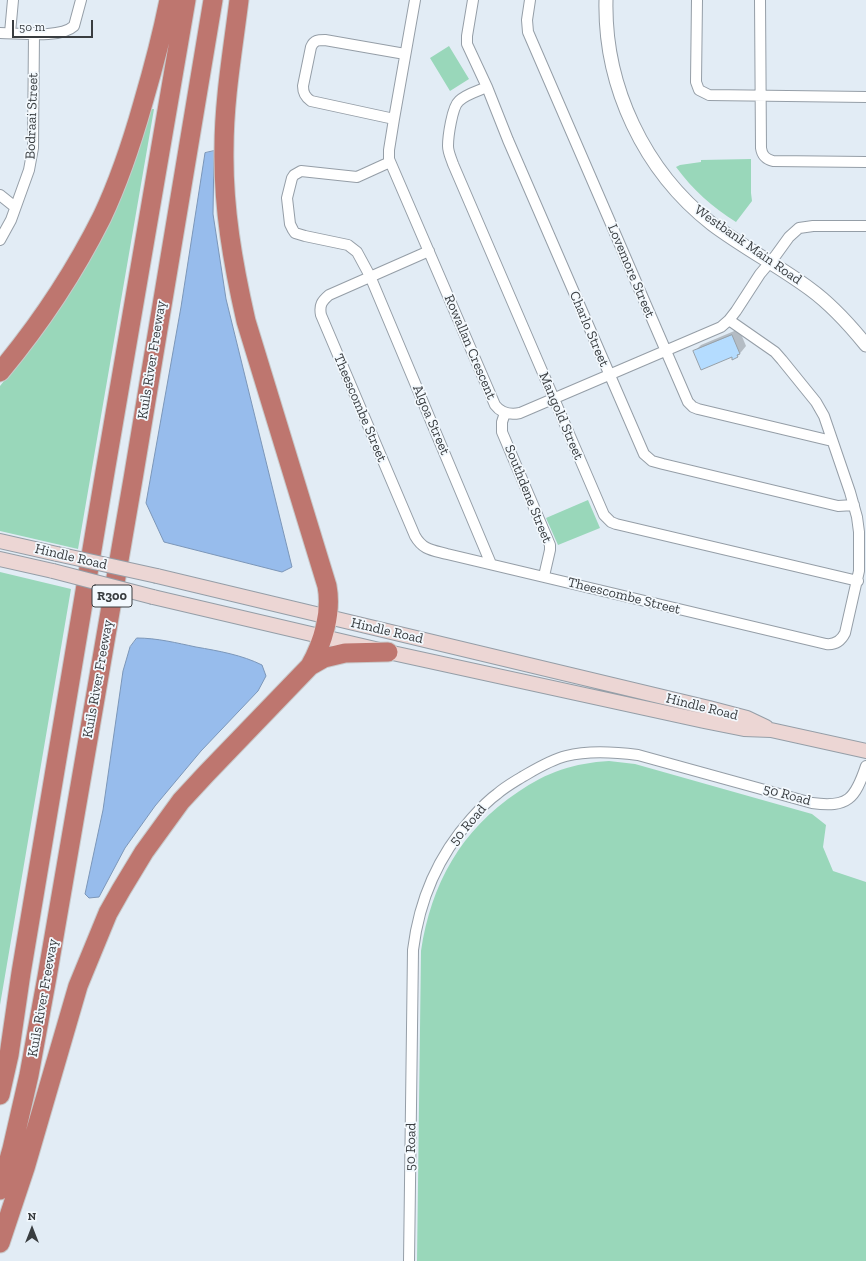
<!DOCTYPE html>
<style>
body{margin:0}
#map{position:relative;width:866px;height:1261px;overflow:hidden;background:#e2ecf5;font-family:"Zilla Slab",serif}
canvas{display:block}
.north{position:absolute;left:12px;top:1209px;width:40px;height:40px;-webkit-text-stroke:3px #f3f9fe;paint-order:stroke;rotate:0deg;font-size:11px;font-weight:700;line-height:16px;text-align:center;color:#393d40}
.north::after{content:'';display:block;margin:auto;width:14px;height:18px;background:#393d40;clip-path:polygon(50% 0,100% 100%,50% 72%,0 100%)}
.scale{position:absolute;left:12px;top:20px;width:81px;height:18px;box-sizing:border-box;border:2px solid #393d40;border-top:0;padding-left:5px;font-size:12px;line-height:14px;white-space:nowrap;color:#393d40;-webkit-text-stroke:3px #f3f9fe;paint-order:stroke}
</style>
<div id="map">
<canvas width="866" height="1261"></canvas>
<div class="north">N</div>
<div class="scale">50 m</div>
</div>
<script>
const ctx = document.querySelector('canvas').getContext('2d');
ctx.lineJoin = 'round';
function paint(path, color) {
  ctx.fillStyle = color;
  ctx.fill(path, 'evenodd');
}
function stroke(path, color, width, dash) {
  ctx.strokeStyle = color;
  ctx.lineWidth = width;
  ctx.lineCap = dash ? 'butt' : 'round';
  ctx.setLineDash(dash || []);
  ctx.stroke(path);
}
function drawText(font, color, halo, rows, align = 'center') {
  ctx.font = font + ' "Zilla Slab",serif';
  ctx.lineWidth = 3.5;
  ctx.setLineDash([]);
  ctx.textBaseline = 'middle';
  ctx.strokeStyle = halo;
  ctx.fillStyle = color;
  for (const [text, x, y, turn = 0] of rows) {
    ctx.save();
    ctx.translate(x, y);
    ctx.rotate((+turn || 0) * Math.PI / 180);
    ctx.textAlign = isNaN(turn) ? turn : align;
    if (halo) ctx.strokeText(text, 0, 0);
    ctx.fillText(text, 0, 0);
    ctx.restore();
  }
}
paint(new Path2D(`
 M449 46 469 79 450 91 430 58Z
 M148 109H154L78 549 0 531V386L26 353Z
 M751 159V193L752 201 736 222C712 207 693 190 676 167L680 165 701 162V160Z
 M588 500 600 528 558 545 546 518Z
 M0 572 71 589 0 1005Z
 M609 761 635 764 812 814 826 825 823 847 833 871 866 882V1261H417L421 951C431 884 461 830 518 792 547 772 574 763 609 761Z`), '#99d7ba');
const water = new Path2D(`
 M214 151 213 214 226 299 292 567 282 572 164 542 146 503 181 307 205 153Z
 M137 638C157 638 177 643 196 647 219 651 242 655 262 665L266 676 258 691 201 751 155 806 125 848 99 897 89 898 85 894 103 810 123 671 130 647Z`);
paint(water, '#97bcec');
stroke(water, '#7b96b8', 1);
paint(new Path2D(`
 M739 329 746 346 737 357 695 351 701 345Z`), '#0003');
const building = new Path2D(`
 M732 335 740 354 737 355 738 357 732 360V357L701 370 693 351Z`);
paint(building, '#b4dcff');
stroke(building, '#96a0a8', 1);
const minor = new Path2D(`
 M415 0 394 119 389 150V159L495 405C501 413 510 415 520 413L721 327 729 320 736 311 760 274 776 255 789 237 799 228 813 226H866
 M473 0 467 36V44L487 87 508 140 644 454 652 461 663 464 838 506 854 505
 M530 0 527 20 528 32 688 402 693 407 698 409 832 441
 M697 0 696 82 699 90 709 95 866 97
 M760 0 761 148C762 155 765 159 773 161L866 162
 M0 33C19 33 60 39 74 26L81 0
 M10 33 13 0
 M487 87C478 91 466 94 459 101 452 107 448 137 448 146 448 152 451 158 453 164L604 515 611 522 616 524 858 581
 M394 119 311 101C305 97 303 93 303 86L311 47C314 40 318 40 325 40L405 54
 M390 162 357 177 301 171 294 175 292 178 287 198 290 224 293 230 295 233 305 236 348 245 357 252 370 276 491 564
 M0 195 15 207
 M0 240 11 220 29 170 33 148 34 33
 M429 251 329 295C322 301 319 305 321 315L415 536C423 550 432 550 447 554L826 644C835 645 841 641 845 633L859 571V532L857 517 850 492 824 416 816 402 782 360 775 352 729 320
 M505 413 502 422V432L550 545V550L544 576
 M409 1261 413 950C419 901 438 856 471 819 479 810 487 801 497 794 505 787 514 782 522 777 536 769 550 760 566 756 589 750 615 752 638 755L812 803C848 808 855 799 866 766`);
const tertiary = new Path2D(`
 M606 0C604 86 644 171 712 224 744 248 779 266 810 289 832 305 849 324 866 345`);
const secondary = new Path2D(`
 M0 541 57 554
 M0 559 53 571
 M157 576 709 708 747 718 766 727
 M153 597 388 652 704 721 744 729 771 730 866 751`);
const motorway = new Path2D(`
 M0 372C40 324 74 273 102 217 119 181 132 142 143 103 153 69 162 35 169 0
 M310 666 324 658 345 653 388 652
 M0 1095 9 1055 21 973 105 472 186 0
 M0 1190 12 1149 29 1075 47 977 133 479 213 0
 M0 1243 25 1168 78 986 108 913 121 890 144 852 181 801 206 774 310 666C323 643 332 612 327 586L246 321C233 264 223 208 224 149 224 99 233 49 239 0`);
stroke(minor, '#959ea7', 12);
stroke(tertiary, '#959ea7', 15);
stroke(secondary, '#959ea7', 16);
stroke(motorway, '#c8c9ca', 21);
stroke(minor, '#fff', 10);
stroke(tertiary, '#fff', 13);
stroke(secondary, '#ecd6d4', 14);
stroke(motorway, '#be766f', 19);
const secondaryBridge = new Path2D(`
 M57 554 157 576
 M53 571 153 597`);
stroke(secondaryBridge, '#959ea7', 16, []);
stroke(secondaryBridge, '#ecd6d4', 14);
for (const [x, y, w] of [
 [112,596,40]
]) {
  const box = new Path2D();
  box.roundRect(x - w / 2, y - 11, w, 22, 3);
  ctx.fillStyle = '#f3f9fe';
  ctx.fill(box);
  stroke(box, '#393d40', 1);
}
drawText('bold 13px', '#393d40', null, [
 ["R300",112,596]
]);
drawText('14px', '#393d40', '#f3f9fe', [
 ["Bodraai Street",32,116,-88],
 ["Westbank Main Road",748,245,35],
 ["Lovemore Street",631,271,67],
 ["Charlo Street",589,329,67],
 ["Rowallan Crescent",470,347,67],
 ["Kuils River Freeway",152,360,-81],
 ["Theescombe Street",360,408,67],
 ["Mangold Street",561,416,67],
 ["Algoa Street",431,420,67],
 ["Southdene Street",528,494,68],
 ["Hindle Road",71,557,13],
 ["Theescombe Street",624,596,14],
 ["Hindle Road",387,631,13],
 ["Kuils River Freeway",98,679,-80],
 ["Hindle Road",702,707,14],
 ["50 Road",787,795,15],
 ["50 Road",468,825,-50],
 ["Kuils River Freeway",43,998,-80],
 ["50 Road",411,1147,-89]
]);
</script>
